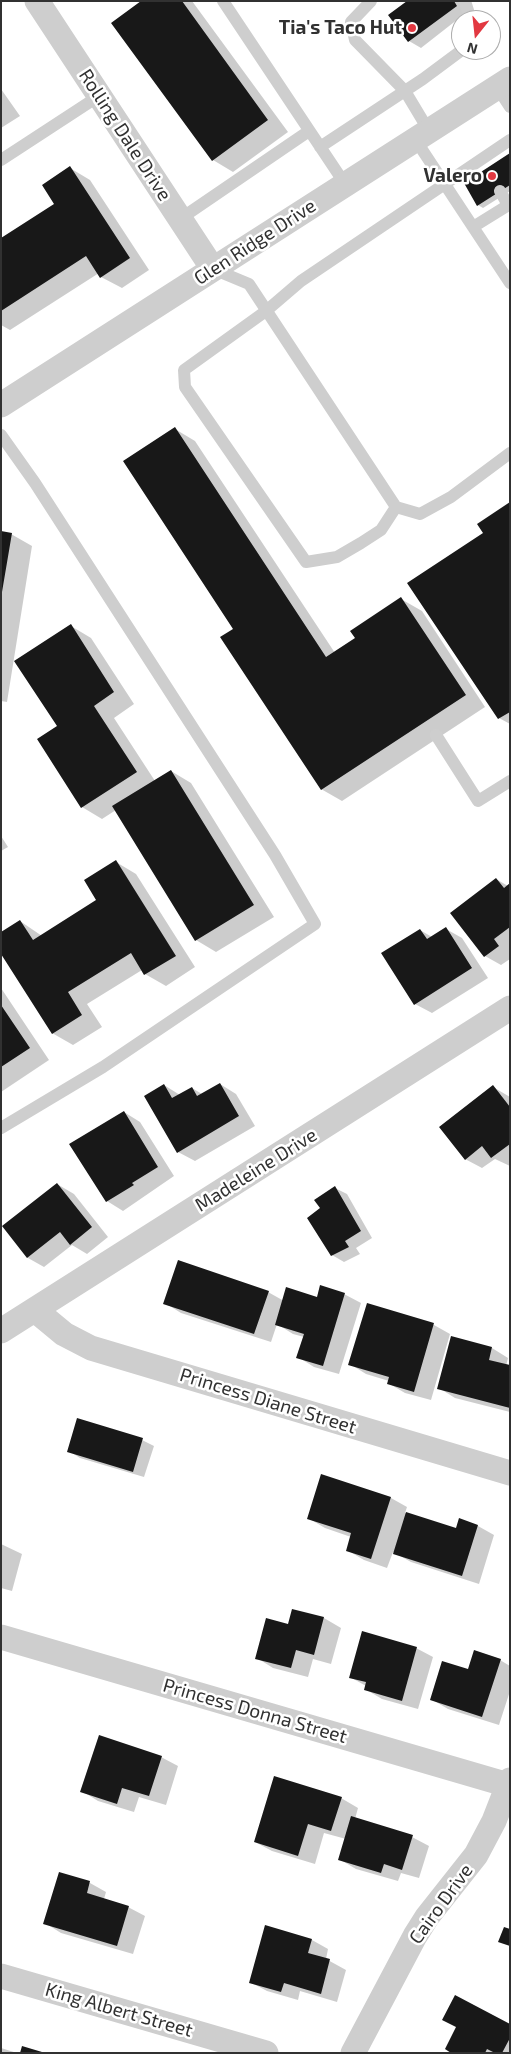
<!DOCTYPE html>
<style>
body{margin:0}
#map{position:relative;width:511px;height:2054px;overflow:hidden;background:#fff;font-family:"Exo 2",sans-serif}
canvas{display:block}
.frame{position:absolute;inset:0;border:2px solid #313131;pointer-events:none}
.north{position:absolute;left:451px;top:10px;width:50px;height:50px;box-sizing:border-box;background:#fff;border:1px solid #adadad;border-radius:50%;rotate:196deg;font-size:14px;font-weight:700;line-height:20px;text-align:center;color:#313131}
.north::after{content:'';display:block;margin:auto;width:18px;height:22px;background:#e23841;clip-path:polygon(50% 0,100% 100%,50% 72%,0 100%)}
</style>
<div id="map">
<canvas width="511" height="2054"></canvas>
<div class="frame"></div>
<div class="north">N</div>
</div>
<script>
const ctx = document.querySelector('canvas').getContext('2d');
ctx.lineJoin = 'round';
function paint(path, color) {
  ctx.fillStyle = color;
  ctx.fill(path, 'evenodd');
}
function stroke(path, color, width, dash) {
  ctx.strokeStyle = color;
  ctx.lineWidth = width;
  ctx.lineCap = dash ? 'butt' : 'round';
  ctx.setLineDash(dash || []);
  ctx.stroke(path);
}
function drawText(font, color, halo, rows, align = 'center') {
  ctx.font = font + ' "Exo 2",sans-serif';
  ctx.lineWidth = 5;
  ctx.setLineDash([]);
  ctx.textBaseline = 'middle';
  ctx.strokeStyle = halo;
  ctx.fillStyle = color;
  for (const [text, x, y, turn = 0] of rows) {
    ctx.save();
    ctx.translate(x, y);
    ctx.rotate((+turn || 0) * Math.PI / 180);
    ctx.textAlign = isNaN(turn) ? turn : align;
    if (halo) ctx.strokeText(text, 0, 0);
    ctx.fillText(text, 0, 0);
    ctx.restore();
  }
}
paint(new Path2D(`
 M143 1H192L288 132 233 172 213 160Z
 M409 1H459L467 12 421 48 409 41Z
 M1 89 20 116 1 128Z
 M510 154V191L483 208 478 205Z
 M70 168 90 180 149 270 122 288 101 277 99 273 10 330 1 325V239L56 204Z
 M175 429 195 441 335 653 357 639 401 599 422 611 485 707 342 801 321 789 235 629Z
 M510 503V724L499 718 484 533Z
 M1 532 11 534 32 546 7 702 1 701Z
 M71 626 91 638 134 704 114 718 155 781 171 771 191 783 274 917 216 952 196 940 116 810 102 819 82 807 58 727Z
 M1 836 8 847 1 851Z
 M116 862 136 874 195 967 166 986 145 974 142 970 87 1004 102 1027 73 1045 52 1033 20 921 42 936 98 900Z
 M496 879 508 886 510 884V959L501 965 485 956Z
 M446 929 462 938 488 978 432 1013 415 1004 420 930 432 937Z
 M1 988 49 1060 1 1092Z
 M220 1084 236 1094 255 1126 195 1161 178 1152 164 1085 180 1095 192 1088 202 1094Z
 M493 1087 510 1097V1166L495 1159 482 1168 465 1159Z
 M124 1112 140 1122 174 1176 123 1211 107 1201Z
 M57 1184 74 1194 108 1237 87 1254 72 1245 44 1267 28 1258 4 1227Z
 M335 1188 347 1194 372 1238 356 1248 360 1254 344 1262 332 1255 322 1209Z
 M268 1292 284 1301 318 1299 344 1294 361 1303 339 1374 314 1367 298 1357 304 1337 293 1334 277 1324 271 1342 181 1313 165 1303Z
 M368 1305 434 1325 450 1334 431 1400 405 1393 388 1383 389 1381 366 1374 350 1364Z
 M452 1338 492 1348 508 1358 506 1366 510 1367V1412L455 1398 439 1388Z
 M142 1440 154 1446 144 1477 80 1458 69 1451Z
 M391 1498 407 1507 405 1513 456 1529 459 1520 478 1526 494 1535 479 1584 411 1562 393 1552 387 1568 364 1560 347 1550 351 1537 325 1528 308 1518Z
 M1 1544 22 1554 12 1591 1 1588Z
 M293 1610 324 1618 341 1628 331 1664 313 1659 308 1677 273 1668 257 1658 289 1626Z
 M416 1648 433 1657 418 1709 382 1699 365 1689 366 1686 350 1677Z
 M500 1660 510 1666V1691L499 1725 448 1709 431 1699 469 1670Z
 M161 1757 178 1766 166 1805 139 1797 134 1812 98 1801 82 1791Z
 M341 1798 358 1808 355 1819 412 1837 429 1846 419 1878 401 1873 398 1881 356 1869 339 1859 346 1839 324 1833 315 1864 272 1851 255 1842Z
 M60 1873 90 1883 106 1892 104 1899 128 1907 145 1916 133 1954 61 1933 45 1923Z
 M266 1927 312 1940 328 1949 326 1959 346 1970 337 2002 300 1991 298 2000 267 1991 250 1982Z
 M510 2025V2053H453Z
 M1 2048 17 2053H1Z`), '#0003');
paint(new Path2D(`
 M141 1H182L268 120 212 161 111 23Z
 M407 1H454L457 6 408 42 388 15Z
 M510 153V185L477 206 464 183Z
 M70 166 130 258 100 278 86 256 1 311V238L54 204 42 185Z
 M175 427 326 657 355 638 350 631 401 597 466 695 321 790 220 637 233 629 123 461Z
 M510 502V712L498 719 407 583 483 533 477 524Z
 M1 531 12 533 2 592H1Z
 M71 624 114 692 94 706 137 772 81 808 37 739 57 726 14 661Z
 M171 770 254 905 195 941 112 806Z
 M116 860 176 956 144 975 131 953 68 992 82 1015 52 1034 1 954V932L20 920 33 940 96 900 84 880Z
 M496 878 504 888 510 883V927L494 939 499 946 484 957 450 913Z
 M446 927 472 968 414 1005 381 953 420 929 427 939Z
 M1 1005 30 1048 1 1067Z
 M220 1083 239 1116 177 1153 144 1096 164 1084 172 1098 192 1087 197 1096Z
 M493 1085 510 1107V1144L491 1158 482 1146 465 1160 439 1127Z
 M124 1111 158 1167 132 1183 134 1185 106 1202 69 1144Z
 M57 1183 92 1227 70 1245 60 1232 27 1258 2 1226Z
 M335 1186 361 1231 345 1241 349 1247 331 1256 307 1218 320 1208 314 1200Z
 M178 1260 269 1291 254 1334 163 1304Z
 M320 1285 345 1293 323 1366 296 1358 304 1334 275 1325 286 1287 317 1297Z
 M367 1303 434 1323 414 1392 387 1384 389 1377 348 1365Z
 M451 1336 492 1347 489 1360 510 1365V1408L437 1389Z
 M77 1418 143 1438 133 1472 67 1452Z
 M321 1474 391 1497 371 1559 346 1551 351 1533 307 1519Z
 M406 1512 456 1528 459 1518 478 1525 462 1576 393 1554Z
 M292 1609 324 1617 314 1655 296 1650 291 1668 255 1659 266 1618 288 1624Z
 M362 1631 417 1647 402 1701 364 1690 366 1682 349 1678Z
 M474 1650 501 1659 482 1717 430 1700 442 1661 468 1669Z
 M99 1735 162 1756 149 1796 122 1788 117 1804 80 1792Z
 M274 1776 342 1797 331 1831 308 1824 298 1856 254 1842Z
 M351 1816 413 1835 402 1870 384 1864 381 1873 338 1860Z
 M59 1872 90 1881 87 1893 129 1906 117 1946 43 1924Z
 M265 1925 312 1939 308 1953 330 1959 321 1994 284 1983 281 1992 249 1983Z
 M504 1927 510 1929V1946L498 1942Z
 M455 1995 510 2024V2038L502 2053H495L487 2049 485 2053H451L445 2049 456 2027 442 2020Z
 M22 2046 42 2052V2053H20Z`), '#181818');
stroke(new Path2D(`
 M223 1 345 184
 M371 1 351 22 355 40 405 91 429 131
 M465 1 471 20
 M497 87 510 107
 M415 139 473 227
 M510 140 301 281 266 311 184 370 185 387 306 562 337 557 361 543 381 530 396 507 420 514 451 497 510 453
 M320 147 423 79 462 50
 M1 160 99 96
 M500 191 508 205
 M510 204 473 227 510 283
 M180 219 309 131
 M213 269 249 284 396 507
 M1 435 35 483 275 855 315 924 103 1067 1 1128
 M436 735 478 801 510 781`), '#cecece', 12);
stroke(new Path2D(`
 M37 1 213 269
 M1 405 510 79
 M35 1310 64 1334 91 1348 510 1473
 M1 1331 510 1008
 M1 1637 508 1785
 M1 1976 266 2053
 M353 2053 415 1936 427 1917 476 1855 494 1821 510 1780`), '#cecece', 25);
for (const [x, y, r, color] of [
 [412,28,5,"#e23841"],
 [492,176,5,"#e23841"]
]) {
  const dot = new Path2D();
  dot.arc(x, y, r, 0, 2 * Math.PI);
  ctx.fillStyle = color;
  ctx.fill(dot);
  stroke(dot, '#fff', 2);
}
drawText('bold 19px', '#313131', '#fff', [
 ["Tia's Taco Hut",402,28],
 ["Valero",482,176]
], 'right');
drawText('19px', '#313131', '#fff', [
 ["Rolling Dale Drive",125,135,57],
 ["Glen Ridge Drive",255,242,-33],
 ["Madeleine Drive",256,1170,-32],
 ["Princess Diane Street",268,1401,17],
 ["Princess Donna Street",255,1711,16],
 ["Cairo Drive",441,1904,-54],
 ["King Albert Street",119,2010,16]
]);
</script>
